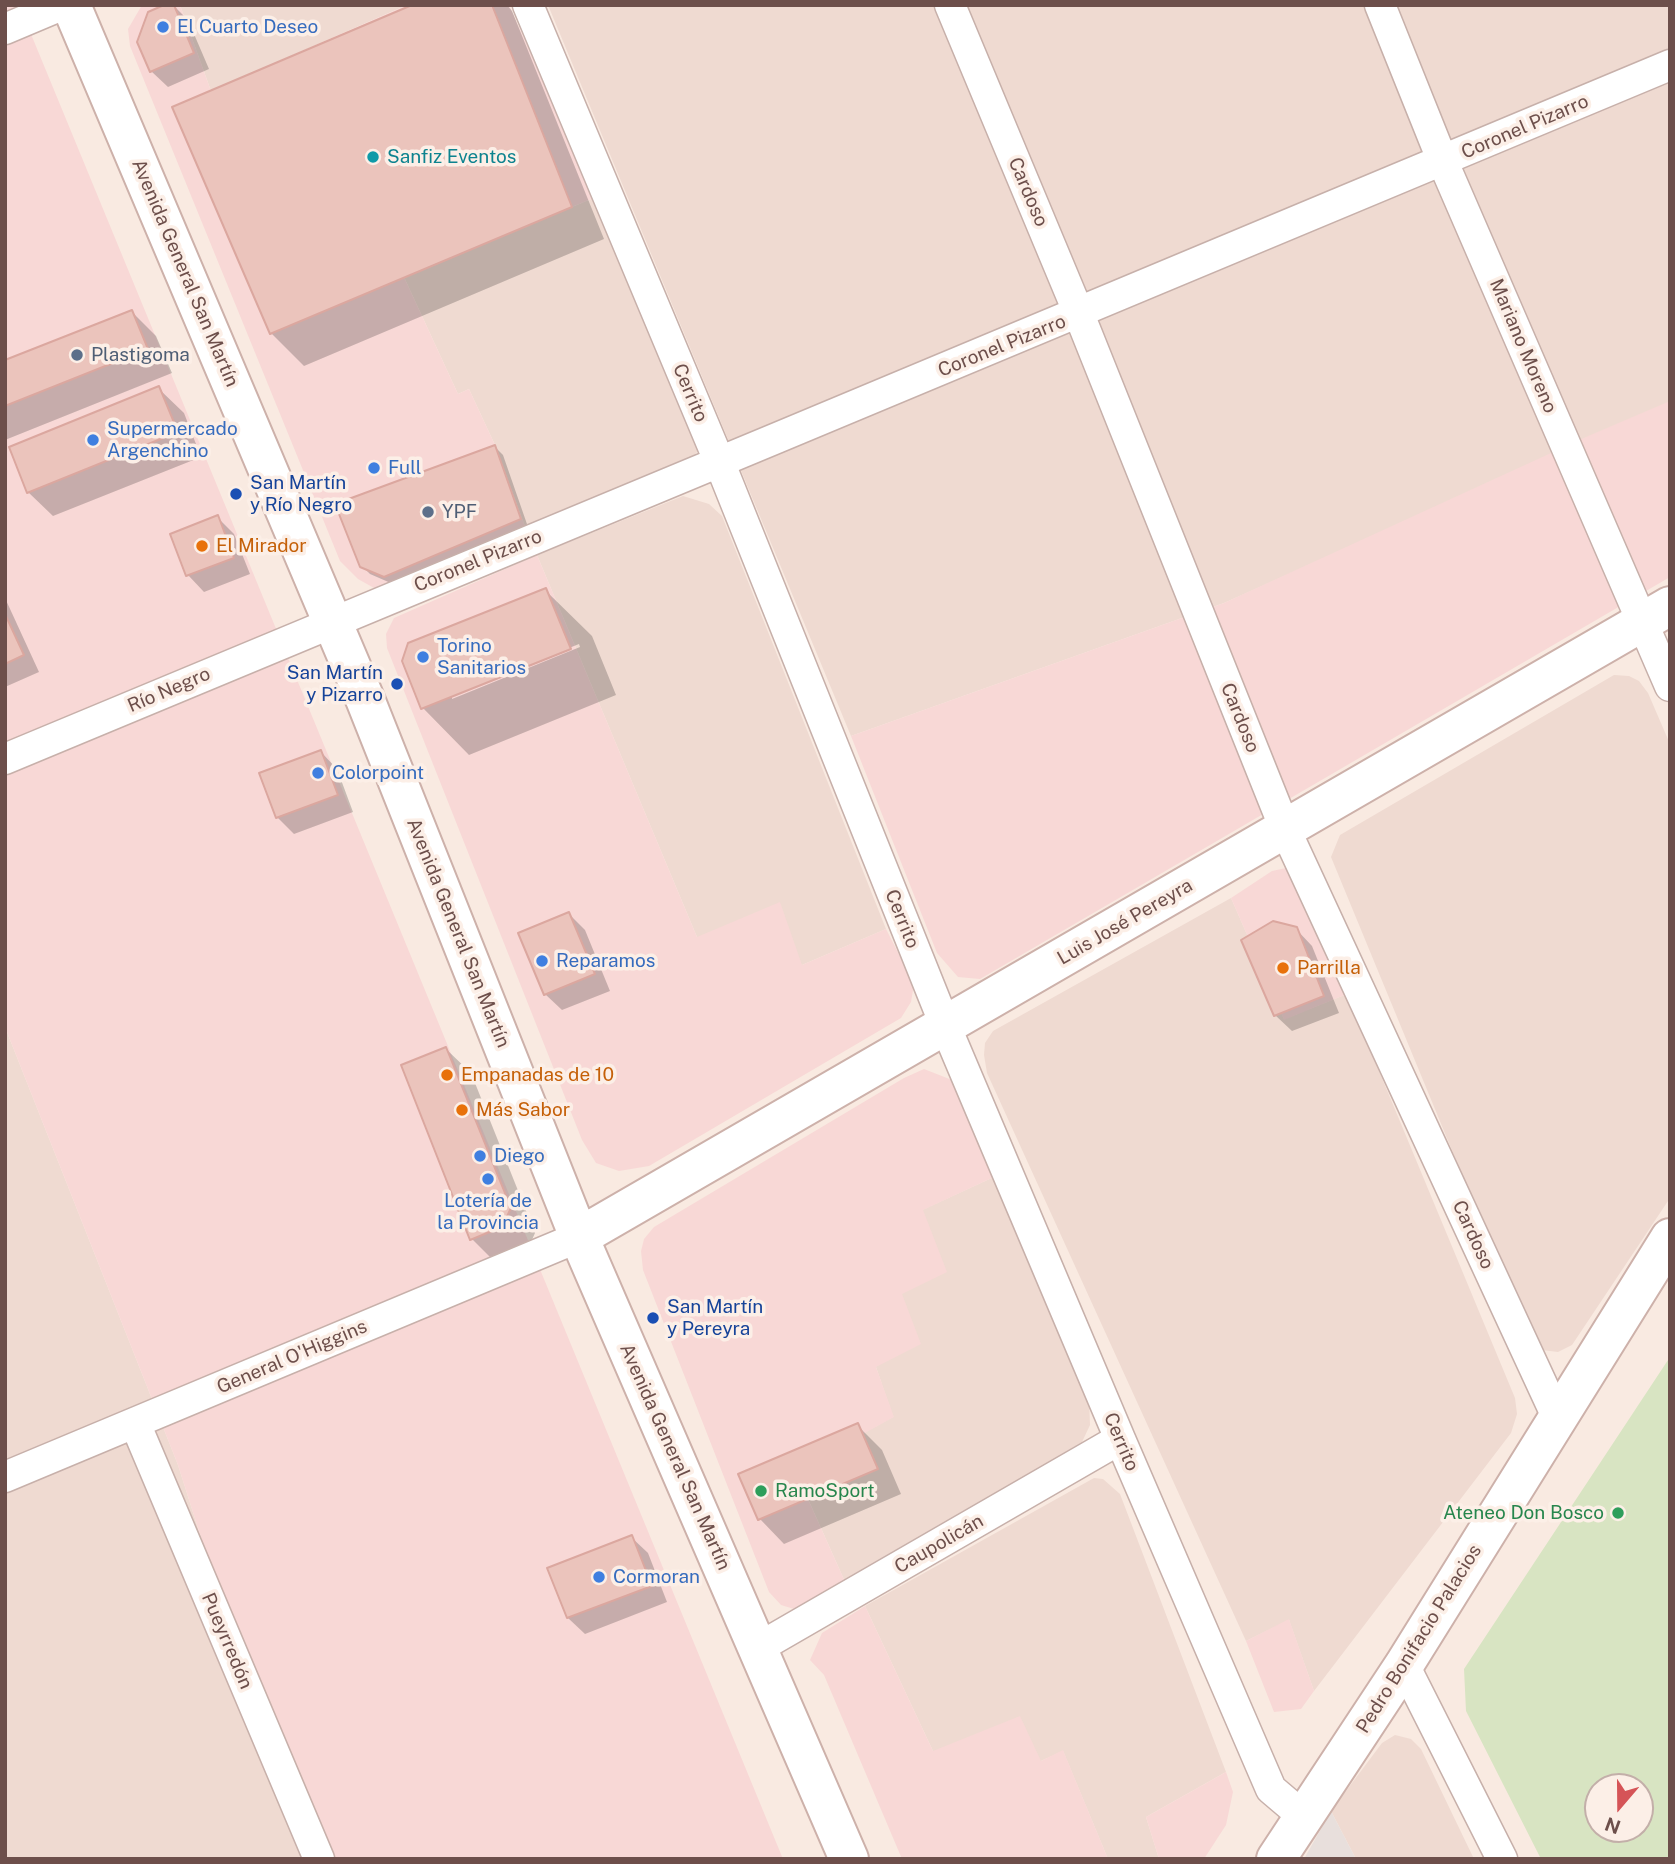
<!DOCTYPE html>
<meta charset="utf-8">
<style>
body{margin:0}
#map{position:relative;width:1675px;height:1864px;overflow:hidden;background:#f9eae1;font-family:"Public Sans",sans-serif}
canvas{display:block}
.frame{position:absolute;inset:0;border:7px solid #6d4f4b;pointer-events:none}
.north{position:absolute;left:1584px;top:1773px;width:70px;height:70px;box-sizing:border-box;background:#fcefe7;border:2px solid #c3afa9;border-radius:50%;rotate:200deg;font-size:19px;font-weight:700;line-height:28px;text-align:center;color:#6d4f4b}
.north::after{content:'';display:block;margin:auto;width:24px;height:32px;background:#d55457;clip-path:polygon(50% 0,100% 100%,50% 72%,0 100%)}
</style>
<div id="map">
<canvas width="1675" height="1864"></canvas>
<div class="frame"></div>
<div class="north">N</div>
</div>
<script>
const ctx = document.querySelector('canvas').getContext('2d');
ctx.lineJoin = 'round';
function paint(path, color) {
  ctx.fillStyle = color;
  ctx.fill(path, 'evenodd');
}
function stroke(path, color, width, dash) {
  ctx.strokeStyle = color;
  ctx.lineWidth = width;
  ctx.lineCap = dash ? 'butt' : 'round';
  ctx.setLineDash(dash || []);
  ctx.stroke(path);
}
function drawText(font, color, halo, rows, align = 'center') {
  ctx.font = font + ' "Public Sans",sans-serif';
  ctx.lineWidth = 7;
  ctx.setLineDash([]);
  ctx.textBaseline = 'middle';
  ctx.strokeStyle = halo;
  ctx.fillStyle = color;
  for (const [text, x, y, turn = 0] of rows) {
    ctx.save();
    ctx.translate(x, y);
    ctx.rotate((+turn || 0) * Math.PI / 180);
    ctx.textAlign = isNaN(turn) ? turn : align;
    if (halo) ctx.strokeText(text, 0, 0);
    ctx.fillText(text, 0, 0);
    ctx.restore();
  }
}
paint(new Path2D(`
 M180 5H407L211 91Z
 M548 5H1670V404L1224 603 851 736Z
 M596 197 700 439 698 451 690 460 526 529 495 445 469 389 458 394 404 277Z
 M683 496 709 504 722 516 886 929 802 965 697 937 537 555Z
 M1614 675 1629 676 1639 681 1648 693 1670 744V1198L1572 1345 1558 1352 1542 1350 1529 1337 1331 857 1340 835Z
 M1231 898 1284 1019 1347 994 1515 1398 1517 1414 1511 1433 1314 1691 1289 1620 1246 1641 987 1073 984 1055 985 1043 993 1031Z
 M5 1027 178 1465 303 1859H5Z
 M996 1176 1089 1399 1090 1425 1082 1442 846 1584 808 1499 878 1469 862 1434 893 1417 876 1367 902 1294 922 1210Z
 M1094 1478 1103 1479 1120 1494 1226 1772 1146 1817 1159 1859H1108L1063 1751 1041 1761 933 1751 865 1606Z
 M1395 1735 1411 1739 1421 1749 1474 1859H1356L1331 1811 1382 1743Z`), '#efdad1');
paint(new Path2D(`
 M5 5H19L783 1859H303L178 1465 5 1027Z
 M142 5H180L211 91 407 5H509L596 197 404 277 458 394 469 389 495 445 526 529 389 585 374 588 358 579 340 561 130 46 128 29Z
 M1670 401V577L980 979 958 977 937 953 851 736 1224 603 1586 437Z
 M537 555 697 937 780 902 802 965 886 929 914 984 911 1002 901 1018 649 1166 619 1171 596 1163 582 1140 387 648 386 634 394 618Z
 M1286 868 1296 871 1347 994 1284 1020 1231 898 1272 871Z
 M924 1069 952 1080 996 1176 923 1210 947 1272 902 1294 921 1344 876 1367 894 1417 863 1434 878 1469 808 1499 846 1584 809 1608 794 1609 781 1605 769 1592 643 1270 641 1251 644 1239 654 1227 904 1078Z
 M865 1606 933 1751 1020 1716 1041 1761 1063 1750 1108 1859H902L824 1675 810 1660 822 1633Z
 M1289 1619 1314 1691 1301 1709 1274 1712 1246 1641Z
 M1226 1772 1233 1792 1226 1825 1204 1859H1159L1146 1817Z`), '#f8d8d6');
paint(new Path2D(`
 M1331 1811 1356 1859H1304Z`), '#e8dfdc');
paint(new Path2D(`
 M1670 1357V1859H1541L1466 1711 1464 1669ZM1598 1787H1640V1829H1598Z`), '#d8e4c2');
paint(new Path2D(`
 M173 5 188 20 209 69 168 87 151 71Z
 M417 5H507L512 11 604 239 304 366 271 333Z
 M132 312 156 336 172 373 5 440V362Z
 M159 389 184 413 201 457 53 516 28 492Z
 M495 447 503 455 528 527 393 584 370 574 362 566Z
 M217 517 234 534 250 574 204 592 188 575 172 535Z
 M545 590 592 636 616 695 469 755 423 708 404 661ZM579 644 580 647 452 699V695Z
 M5 598 39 672 5 687Z
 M321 752 337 769 353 812 294 834 277 817Z
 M569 914 585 930 610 991 562 1010 545 994Z
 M1296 929 1312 946 1339 1013 1292 1031 1275 1015Z
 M446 1049 471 1073 535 1233 527 1251 496 1263 472 1239Z
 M857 1425 882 1450 901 1494 784 1544 760 1519Z
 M631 1537 648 1553 667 1602 585 1634 568 1618Z`), '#0003');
const building = new Path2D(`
 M164 5H174L194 53 150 72 137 42 148 12Z
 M412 5H492L572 207 270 334 172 107Z
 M132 310 148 349 5 406V360Z
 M159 386 178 432 27 493 9 447Z
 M495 445 521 519 384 577 360 567 335 504Z
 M218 515 234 558 186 576 170 534Z
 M546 588 571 649 421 709 402 661 408 643Z
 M5 614 24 655 5 664Z
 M321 750 338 795 276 818 259 773Z
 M569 912 595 974 544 995 518 933Z
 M1273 921 1297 927 1324 996 1274 1016 1241 940Z
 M446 1047 511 1208 502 1227 470 1240 401 1065Z
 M858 1423 878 1469 758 1520 738 1474Z
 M632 1535 652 1586 567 1618 547 1568Z`);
paint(building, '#ebc4bc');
stroke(building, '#dba79f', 2);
const street = new Path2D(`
 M528 5 719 461 945 1025 1120 1439 1271 1789 1304 1817
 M950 5 1079 314 1285 829 1558 1419
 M1380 5 1443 162 1670 686
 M5 29 62 5
 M5 759C559 526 1117 300 1670 65
 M135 1423 319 1859
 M5 1477 579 1237
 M758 1648 1120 1439
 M1404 1665 1502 1859`);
const secondary = new Path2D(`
 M71 5 365 699 579 1237 849 1859
 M579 1237 1670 606
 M1276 1859 1404 1665 1670 1238`);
stroke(street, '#c7b0aa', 33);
stroke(secondary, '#cdb1aa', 42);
stroke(street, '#fff', 30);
stroke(secondary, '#fff', 38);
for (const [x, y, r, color] of [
 [163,27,7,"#3f7fe0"],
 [373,157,7,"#0f9aa8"],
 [77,355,7,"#5c6f8a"],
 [93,440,7,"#3f7fe0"],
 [374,468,7,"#3f7fe0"],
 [236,494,7,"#1a4fb4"],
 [428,512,7,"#5c6f8a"],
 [202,546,7,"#e8710a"],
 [423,657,7,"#3f7fe0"],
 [397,684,7,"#1a4fb4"],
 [318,773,7,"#3f7fe0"],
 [542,961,7,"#3f7fe0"],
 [1283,968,7,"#e8710a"],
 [447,1075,7,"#e8710a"],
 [462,1110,7,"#e8710a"],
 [480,1156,7,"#3f7fe0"],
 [488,1179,7,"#3f7fe0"],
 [653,1318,7,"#1a4fb4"],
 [761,1491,7,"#2e9e5b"],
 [1618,1513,7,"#2e9e5b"],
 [599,1577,7,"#3f7fe0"]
]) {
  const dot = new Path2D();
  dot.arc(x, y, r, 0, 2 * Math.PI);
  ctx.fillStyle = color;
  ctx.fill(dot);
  stroke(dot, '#fcefe7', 2.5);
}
drawText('19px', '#366cbe', '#fcefe7', [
 ["El Cuarto Deseo",177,27],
 ["Supermercado",107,429],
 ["Argenchino",107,451],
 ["Full",388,468],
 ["Torino",437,646],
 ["Sanitarios",437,668],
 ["Colorpoint",332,773],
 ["Reparamos",556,961],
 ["Diego",494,1156],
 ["Lotería de",488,1201,"center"],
 ["la Provincia",488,1223,"center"],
 ["Cormoran",613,1577]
], 'left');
drawText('19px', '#6d4f4b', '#fcefe7', [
 ["Coronel Pizarro",1525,127,-23],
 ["Cardoso",1028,192,67],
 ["Avenida General San Martín",185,273,67],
 ["Coronel Pizarro",1002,346,-22],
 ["Mariano Moreno",1523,346,67],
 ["Cerrito",690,393,67],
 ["Coronel Pizarro",478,561,-22],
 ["Río Negro",169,690,-23],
 ["Cardoso",1240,718,68],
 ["Cerrito",902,919,68],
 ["Luis José Pereyra",1125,922,-30],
 ["Avenida General San Martín",458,933,68],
 ["Cardoso",1473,1235,65],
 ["General O'Higgins",292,1357,-23],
 ["Cerrito",1121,1442,67],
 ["Avenida General San Martín",675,1457,66],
 ["Caupolicán",939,1544,-30],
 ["Pedro Bonifacio Palacios",1419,1639,-58],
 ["Pueyrredón",227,1641,67]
]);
drawText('19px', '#0d838f', '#fcefe7', [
 ["Sanfiz Eventos",387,157]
], 'left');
drawText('19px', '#4e5e75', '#fcefe7', [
 ["Plastigoma",91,355],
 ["YPF",442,512]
], 'left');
drawText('19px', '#164399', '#fcefe7', [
 ["San Martín",250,483],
 ["y Río Negro",250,505],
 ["San Martín",383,673,"right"],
 ["y Pizarro",383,695,"right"],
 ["San Martín",667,1307],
 ["y Pereyra",667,1329]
], 'left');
drawText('19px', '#c56008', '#fcefe7', [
 ["El Mirador",216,546],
 ["Parrilla",1297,968],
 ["Empanadas de 10",461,1075],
 ["Más Sabor",476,1110]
], 'left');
drawText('19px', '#27864d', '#fcefe7', [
 ["RamoSport",775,1491],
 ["Ateneo Don Bosco",1604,1513,"right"]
], 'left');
</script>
